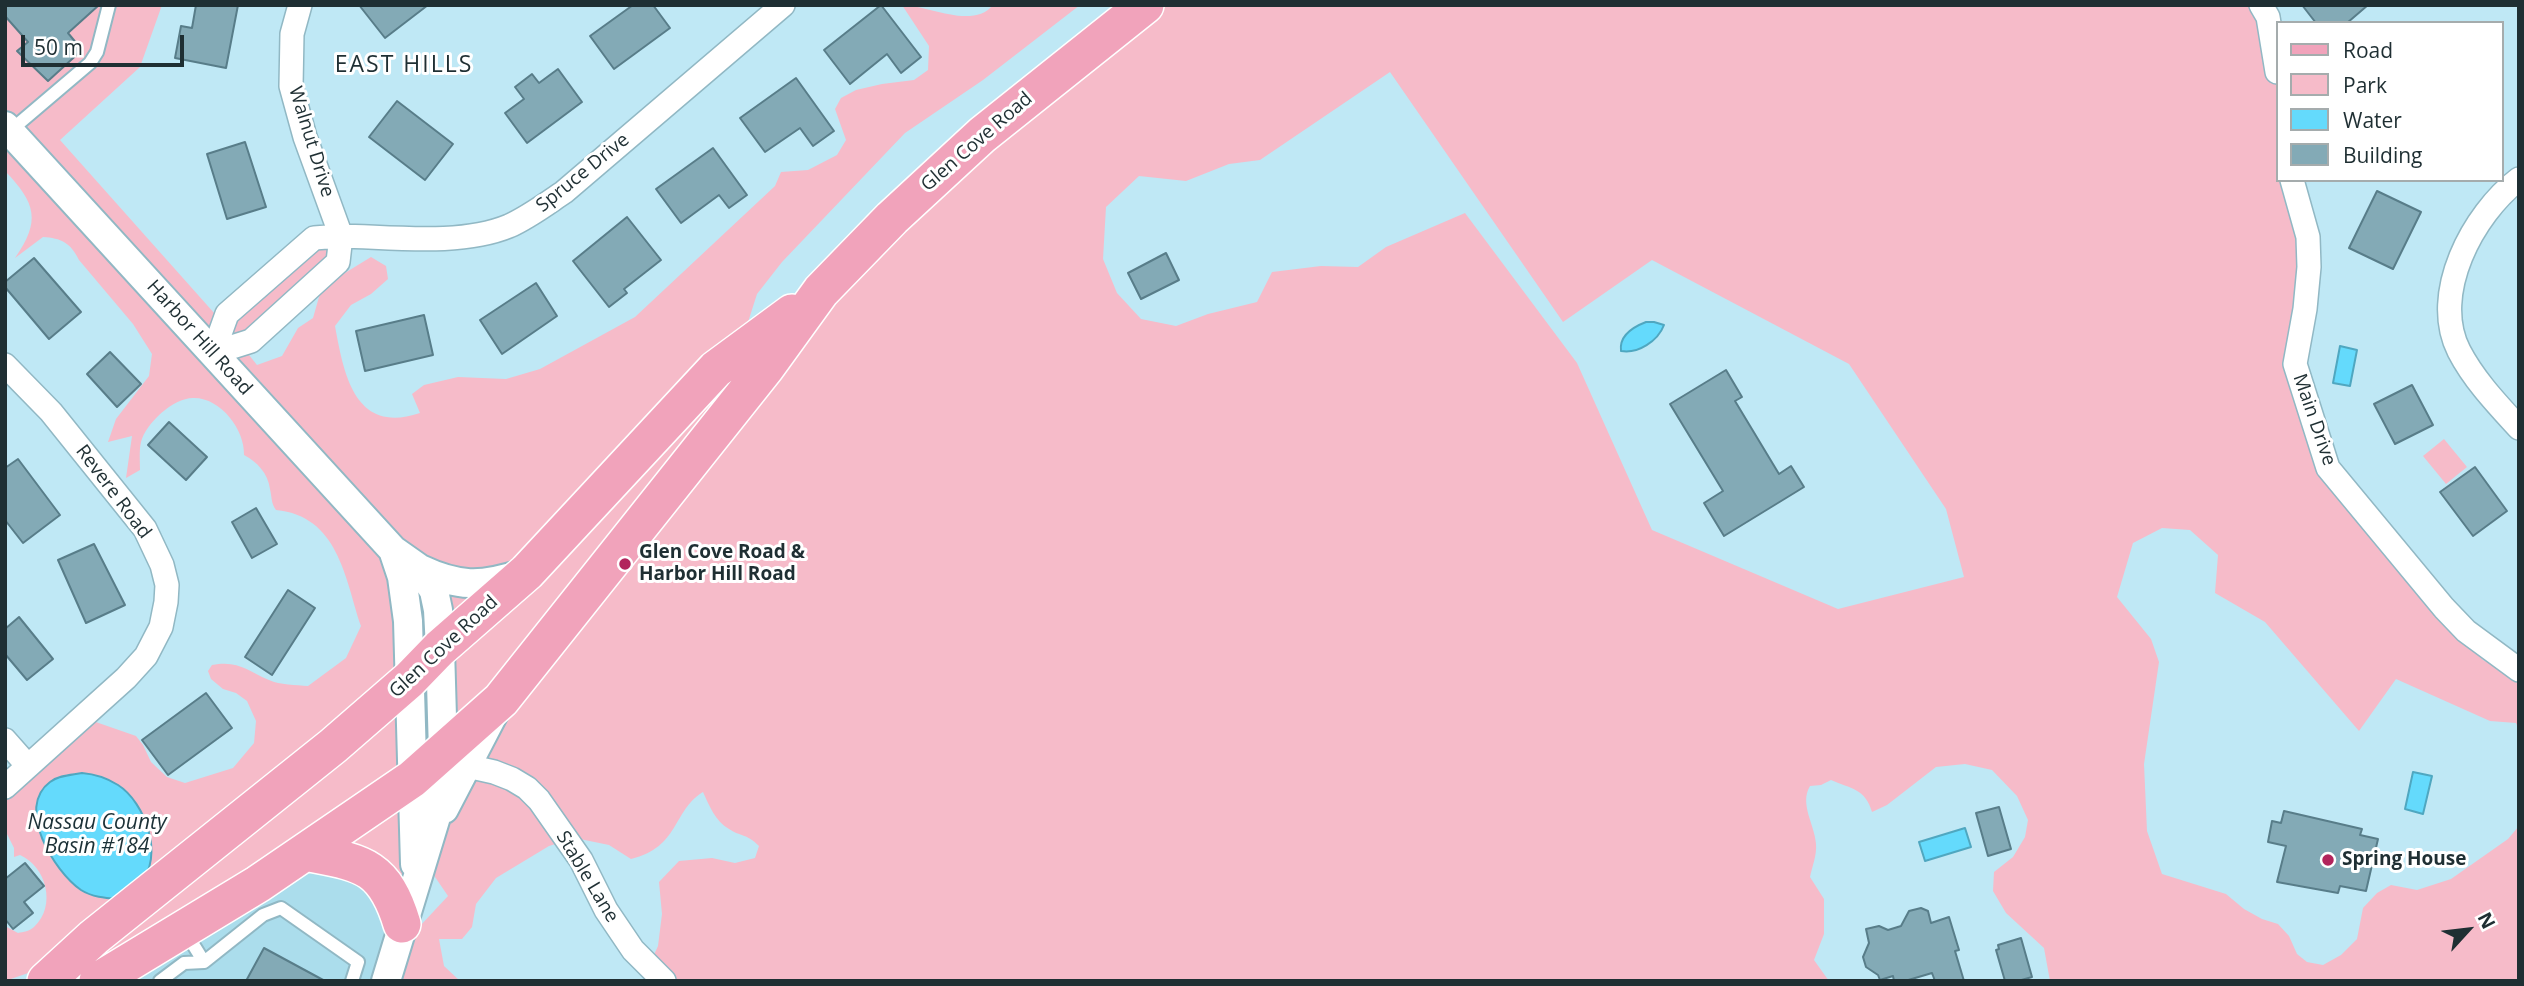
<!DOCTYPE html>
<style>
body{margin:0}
#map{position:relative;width:2524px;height:986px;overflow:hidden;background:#bfe8f5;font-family:"Open Sans",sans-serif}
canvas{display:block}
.frame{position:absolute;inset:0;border:7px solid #1f2f33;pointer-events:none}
.legend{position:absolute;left:2276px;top:21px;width:228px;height:161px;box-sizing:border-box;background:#fff;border:2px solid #a5acad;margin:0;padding:9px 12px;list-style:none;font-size:21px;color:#1f2f33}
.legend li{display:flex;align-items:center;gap:14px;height:35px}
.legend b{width:35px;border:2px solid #a5acad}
.north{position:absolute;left:2433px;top:895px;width:70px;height:70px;-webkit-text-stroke:5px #fff;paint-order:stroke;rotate:63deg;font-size:19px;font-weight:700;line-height:28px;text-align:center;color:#1f2f33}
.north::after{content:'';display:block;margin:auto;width:24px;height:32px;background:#1f2f33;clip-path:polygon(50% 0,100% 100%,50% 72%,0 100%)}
.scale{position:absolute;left:21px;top:35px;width:163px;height:32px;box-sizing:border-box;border:4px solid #1f2f33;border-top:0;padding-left:9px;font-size:21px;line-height:24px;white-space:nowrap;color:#1f2f33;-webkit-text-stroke:5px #fff;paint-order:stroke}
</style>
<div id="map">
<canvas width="2524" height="986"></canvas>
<div class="frame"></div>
<ul class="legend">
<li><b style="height:9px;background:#f1a3bb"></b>Road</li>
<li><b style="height:19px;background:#f6bbc9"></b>Park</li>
<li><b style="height:19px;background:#64dafc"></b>Water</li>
<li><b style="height:19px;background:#83aab6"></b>Building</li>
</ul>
<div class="north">N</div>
<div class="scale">50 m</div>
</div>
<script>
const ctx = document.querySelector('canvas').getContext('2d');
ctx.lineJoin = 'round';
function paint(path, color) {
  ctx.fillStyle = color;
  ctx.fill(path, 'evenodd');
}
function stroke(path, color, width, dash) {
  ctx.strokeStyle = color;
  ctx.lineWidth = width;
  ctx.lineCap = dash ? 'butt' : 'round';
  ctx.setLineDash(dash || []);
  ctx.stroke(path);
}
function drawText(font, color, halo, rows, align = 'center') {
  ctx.font = font + ' "Open Sans",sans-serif';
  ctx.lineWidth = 6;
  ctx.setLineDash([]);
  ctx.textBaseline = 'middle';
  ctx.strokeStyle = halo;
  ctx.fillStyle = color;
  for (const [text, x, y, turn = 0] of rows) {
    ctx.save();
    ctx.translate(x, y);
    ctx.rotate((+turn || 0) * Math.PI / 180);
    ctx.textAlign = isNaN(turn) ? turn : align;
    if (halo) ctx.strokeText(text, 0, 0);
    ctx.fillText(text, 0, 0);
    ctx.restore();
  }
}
paint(new Path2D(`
 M305 852 388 888 386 981H98Z`), '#abddec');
paint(new Path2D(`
 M5 5H162L140 67 60 140 223 323 314 238 341 236 338 262 241 345 257 365 282 356 298 328 313 318 319 297 327 284 371 257 386 266 388 279 371 294 351 305 335 326C344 375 355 435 420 413L412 394 424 385 458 377 506 379 540 369 635 317 775 186 781 172 808 170 837 155 846 140 835 109 841 98 856 90 882 84 914 80 928 70 929 46 902 5C927 5 973 30 993 5H1080L983 80 905 133 782 262 757 294 742 341 716 369 1145 5H2261L2277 66V180H2292L2308 237 2295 364 2328 468 2429 599 2483 660 2519 677V730L2516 723 2490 721 2396 679 2359 731 2265 622 2215 593 2218 555 2190 530 2162 528 2133 543 2117 597 2151 639 2159 662 2144 764 2147 831 2162 874 2226 894 2244 909 2262 919 2278 924 2289 936 2297 954 2307 962 2323 965 2341 955 2357 939 2363 908 2377 893 2391 885 2417 890 2451 879 2508 839 2519 826V981H2050L2044 948 2006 913 1993 891 1994 872 2013 857 2025 837 2028 820 2017 796 1992 770 1965 764 1936 767 1887 805 1872 812C1865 788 1851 789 1831 780L1821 785 1810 786C1799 804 1815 825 1816 844 1817 855 1812 867 1810 877L1824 899V934L1814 960 1829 981H642L658 946 662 914 659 882 679 861 712 858 735 863 755 858 759 846C746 833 741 837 729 829 715 821 709 805 703 792 672 811 680 847 631 859L609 845 575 838 549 846 496 878 476 904 472 927 462 939H439L444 966 460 981H396L397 964 420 926 448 896 433 874 441 838 465 792 396 904 305 852 98 981H46L37 970 5 981V926L18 933C23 932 30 931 34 927 57 906 46 866 20 855L14 857V848L5 830V787L90 720 136 736 143 745 151 762 167 777 185 783 233 768 254 743 256 721 247 701 236 693 223 689 211 679 208 671 212 665C239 660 247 671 269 680 280 685 296 685 308 686L346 658 361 626C345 577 338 516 276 510 271 503 272 498 270 489 268 473 257 462 244 455 245 430 221 398 194 398 174 397 146 423 141 442 139 450 140 461 140 470L126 478 132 436 108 442 116 419 149 376 152 354 133 324 79 260C71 243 61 238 43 237L15 258C41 221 36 203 5 171ZM1390 72 1563 322 1652 260 1849 364 1946 509 1964 577 1838 609 1652 530 1577 363 1465 213 1386 247 1358 267 1321 266 1272 272 1257 302 1208 314 1176 326 1141 319 1117 293 1103 259 1106 207 1139 176 1186 181 1229 164 1260 160Z
 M2444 439 2467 467 2446 484 2423 456Z`), '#f6bbc9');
const water = new Path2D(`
 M1646 322H1654L1664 325C1658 341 1638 354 1621 351 1619 336 1633 327 1646 322Z
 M2340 346 2357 350 2350 386 2333 383Z
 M2413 772 2432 776 2423 814 2405 809Z
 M82 773C94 774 107 778 118 785 145 802 165 857 140 883 134 889 125 894 118 899 105 898 92 897 81 890 54 871 15 808 50 782 59 775 72 775 82 773Z
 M1965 828 1971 847 1925 861 1919 842Z`);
paint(water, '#64dafc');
stroke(water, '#4fa7c0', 2);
const building = new Path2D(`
 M5 5H99L68 33 82 50 48 81 17 51 28 42 5 16Z
 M196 5H238L226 68 175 58 181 26 192 28Z
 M359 5H428L385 38Z
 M633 5H653L670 28 614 69 590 36Z
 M881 5 921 57 901 73 887 54 850 84 824 50Z
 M2302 5H2368L2347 23H2316Z
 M558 69 582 102 527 143 505 113 524 99 515 87 532 74 539 83Z
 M796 78 834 131 813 146 800 128 765 152 740 118Z
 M397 101 453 144 425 180 369 137Z
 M245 142 266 207 227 219 207 154Z
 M713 148 747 195 729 208 719 195 681 223 656 189Z
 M2377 191 2421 212 2393 269 2349 248Z
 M627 217 661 260 624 289 627 293 609 307 573 261Z
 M1166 253 1179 280 1141 299 1128 273Z
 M34 258 81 312 49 339 5 287V282Z
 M536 283 557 316 502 354 480 320Z
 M424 315 433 355 365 371 356 331Z
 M110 352 141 384 117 407 87 374Z
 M1726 370 1742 397 1735 401 1779 474 1791 466 1804 487 1724 536 1704 503 1723 491 1670 404Z
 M2412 385 2433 425 2395 444 2374 404Z
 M169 422 207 457 186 480 148 445Z
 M18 459 60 515 23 543 5 520V468Z
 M2475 467 2507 511 2473 536 2440 492Z
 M256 508 277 544 252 558 232 522Z
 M94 544 125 605 86 623 58 560Z
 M288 590 315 608 272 675 245 657Z
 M19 617 53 659 27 680 5 654V629Z
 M206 693 232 728 168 775 142 740Z
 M1999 807 2011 849 1988 856 1976 813Z
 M2284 811 2362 829 2360 835 2378 839 2366 891 2340 886 2338 893 2277 882 2286 846 2268 842 2272 821 2281 823Z
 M25 863 44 886 24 902 33 913 13 929 5 919V879Z
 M1921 908 1928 911 1931 923 1949 917 1959 950 1955 951 1964 981H1935L1932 973 1905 981H1894L1893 976 1880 980 1878 975 1866 967 1863 957 1869 943 1866 929 1879 926 1888 930 1901 926 1909 911Z
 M2021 938 2032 977 2018 981H2005L1996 950 1999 949 1998 945Z
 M264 948 325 981H246Z`);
paint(building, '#83aab6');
stroke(building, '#587d89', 2);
const service = new Path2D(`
 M10 131 90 63 97 52 109 5
 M186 933 204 962
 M160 981 184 963 204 962 263 915 281 908 358 962 352 981`);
const minor = new Path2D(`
 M300 5 292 34 291 86 305 137 341 236C392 237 461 246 509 226 529 217 546 204 564 192L783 5
 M2261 5 2268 17 2277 72
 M2519 179C2473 214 2430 294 2459 351 2474 380 2497 404 2519 428
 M2292 180 2308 237 2309 267 2305 309 2295 364 2328 468 2444 608 2466 631 2519 670
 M341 236 338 262 251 341 213 353 227 314 314 238Z
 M5 365 51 412 145 529 162 565 167 585 166 602 161 627 146 656 126 678 5 787
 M5 740 28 766
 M467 766 494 772 512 779 527 788 539 800 581 860 606 910 633 950 664 981`);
const tertiary = new Path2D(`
 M5 126 393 550 420 569 434 591 438 610 440 648 443 752 439 807 386 981
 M393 550 402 577 408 621 415 864
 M420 569C458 587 481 587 521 574
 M444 809 495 711`);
const primary = new Path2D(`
 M305 852C361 863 384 864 402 924
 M46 981 94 937 333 746 409 680 440 648 527 572 716 369 792 313
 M98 981 258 884 412 779 501 700 766 367 821 291 892 218 982 135 1145 5`);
stroke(service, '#91b8c4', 16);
stroke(minor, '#91b8c4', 26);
stroke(tertiary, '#91b8c4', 32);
stroke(primary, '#fff', 40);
stroke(service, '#fff', 12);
stroke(minor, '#fff', 23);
stroke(tertiary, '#fff', 28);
stroke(primary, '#f1a3bb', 37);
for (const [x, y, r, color] of [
 [625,564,7,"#b2245c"],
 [2328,860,7,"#b2245c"]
]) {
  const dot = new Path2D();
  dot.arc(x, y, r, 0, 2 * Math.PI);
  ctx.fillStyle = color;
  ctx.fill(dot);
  stroke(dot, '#fff', 2.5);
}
drawText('19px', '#1f2f33', '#fff', [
 ["Walnut Drive",311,142,73],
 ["Glen Cove Road",977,142,-41],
 ["Spruce Drive",583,173,-39],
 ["Harbor Hill Road",199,338,48],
 ["Main Drive",2314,420,71],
 ["Revere Road",113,492,53],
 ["Glen Cove Road",444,647,-43],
 ["Stable Lane",587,877,59]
]);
drawText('bold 19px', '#1f2f33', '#fff', [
 ["Glen Cove Road &",639,553],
 ["Harbor Hill Road",639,575],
 ["Spring House",2342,860]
], 'left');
drawText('italic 21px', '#1c3137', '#fff', [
 ["Nassau County",97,823],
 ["Basin #184",97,847]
]);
ctx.letterSpacing = '2px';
drawText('23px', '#1f2f33', '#fff', [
 ["EAST HILLS",404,65]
]);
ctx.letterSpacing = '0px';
</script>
